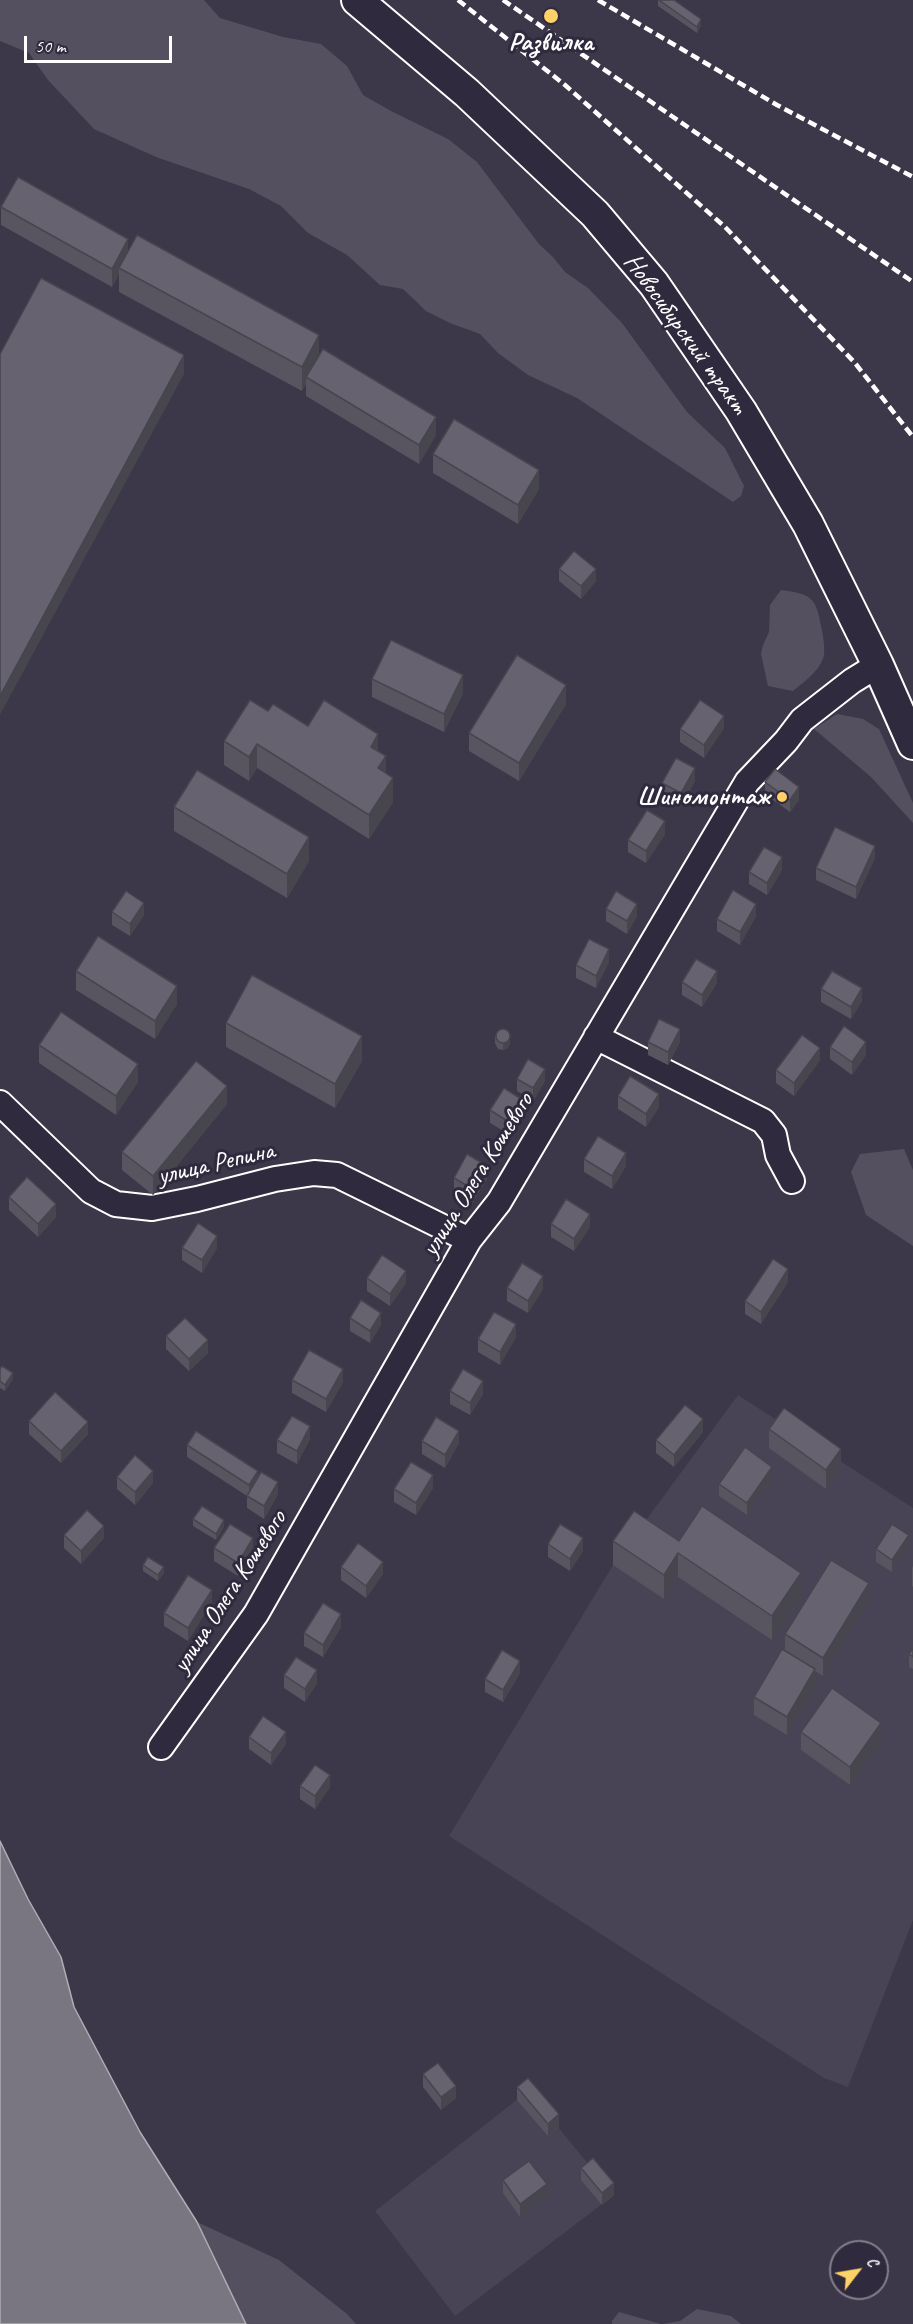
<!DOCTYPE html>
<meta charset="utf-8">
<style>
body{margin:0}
#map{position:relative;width:913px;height:2324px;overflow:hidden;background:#3c3749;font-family:Caveat,sans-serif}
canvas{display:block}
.north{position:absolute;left:829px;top:2240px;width:60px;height:60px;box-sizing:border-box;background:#2f2a3d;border:2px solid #827f8b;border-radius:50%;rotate:59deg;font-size:16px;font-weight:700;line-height:24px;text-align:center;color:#fff}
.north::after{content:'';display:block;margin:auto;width:21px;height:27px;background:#ffd166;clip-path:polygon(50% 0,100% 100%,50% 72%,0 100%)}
.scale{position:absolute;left:24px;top:36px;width:148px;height:27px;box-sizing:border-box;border:3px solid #fff;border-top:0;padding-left:8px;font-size:18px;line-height:21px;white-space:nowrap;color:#fff;-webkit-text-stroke:4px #2f2a3d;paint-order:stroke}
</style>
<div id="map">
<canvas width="913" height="2324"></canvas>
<div class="north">С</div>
<div class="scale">50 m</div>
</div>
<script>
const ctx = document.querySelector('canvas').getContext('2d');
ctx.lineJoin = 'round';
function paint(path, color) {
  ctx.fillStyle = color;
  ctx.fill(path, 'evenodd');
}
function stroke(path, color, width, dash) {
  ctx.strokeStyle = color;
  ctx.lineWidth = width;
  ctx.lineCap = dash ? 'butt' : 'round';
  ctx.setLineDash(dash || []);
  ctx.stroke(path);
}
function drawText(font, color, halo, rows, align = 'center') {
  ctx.font = font + ' Caveat,sans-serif';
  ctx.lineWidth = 6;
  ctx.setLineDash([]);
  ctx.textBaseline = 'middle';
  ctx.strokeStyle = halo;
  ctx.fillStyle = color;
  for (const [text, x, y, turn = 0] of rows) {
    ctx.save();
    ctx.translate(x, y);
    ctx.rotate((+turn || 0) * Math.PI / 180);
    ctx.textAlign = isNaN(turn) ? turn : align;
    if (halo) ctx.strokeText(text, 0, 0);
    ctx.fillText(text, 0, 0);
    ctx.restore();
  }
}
paint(new Path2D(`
 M738 1395 913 1508V1920L848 2087 824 2078 449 1836 613 1565Z
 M528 2091 614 2195 455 2316 375 2211Z`), '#494455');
paint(new Path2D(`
 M0 0H204L220 18 283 37 321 44 347 66 363 95 391 111 448 139 477 162 539 244 553 257 565 272 588 288 622 323 687 412 725 448 744 486 741 496 733 502 577 398 528 375 498 353 480 334 450 323 426 311 403 289 380 285 347 255 308 233 281 206 249 189 156 157 94 129 48 80 29 53 0 41Z
 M781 590C811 594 816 597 821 626 823 635 825 646 824 655 821 670 804 682 793 691L768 686 761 654 763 645 769 632 770 605Z
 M837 714 863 719 879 729 913 803V823L871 777 814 729Z
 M904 1149 913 1170V1246L866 1215 851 1172 860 1154Z
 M197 2222 279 2260 347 2314 356 2324H246Z
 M697 2309 731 2316 741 2324H663L680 2321Z
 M619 2312 661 2324H612V2321Z`), '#555060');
const water = new Path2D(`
 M0 1841 28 1899 61 1957 74 2007 140 2132 197 2222 246 2324H0Z`);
paint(water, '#797682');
stroke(water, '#afadb4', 1.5);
const minor = new Path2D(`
 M596 1037 763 1121 774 1135 778 1155 792 1181
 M0 1103 91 1191 116 1204 152 1208 197 1199 275 1179 314 1173 337 1175 469 1240
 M161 1747 256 1614 469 1240 499 1202 747 782 786 741 802 720 852 681 878 665`);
const major = new Path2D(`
 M357 0 467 93 595 214 654 284 741 411 808 524 878 665 913 744`);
stroke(minor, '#fff', 28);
stroke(major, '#fff', 34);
stroke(minor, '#2f2a3d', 24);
stroke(major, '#2f2a3d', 30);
stroke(new Path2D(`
 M458 0 565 85 725 227 855 363 913 437
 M503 0 913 282
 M598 0 777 105 913 177`), '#fff', 4.5, [9, 4.5]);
paint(new Path2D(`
 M658 0 701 25 697 33 658 6Z
 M1 207 128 251 319 355 436 435 419 464 306 396V384L302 391 119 292V274L112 287 1 225Z
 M433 454 539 489 518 524 433 473Z
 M559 569 596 581 581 599 559 581Z
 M372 679 463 693 444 732 372 697Z
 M566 704 519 781 469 751V733Z
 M268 711 378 752 386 773 393 802 369 839 257 768 249 781 224 765V741Z
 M724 728 704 758 680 742V729Z
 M695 781 681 806 662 795V783Z
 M765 782 799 800 790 812 765 794Z
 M174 807 309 861 287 898 174 831Z
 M665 834 646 863 628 852V840Z
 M875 858 856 899 816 880V868Z
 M782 870 767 895 749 884V872Z
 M606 909 637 916 627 934 606 921Z
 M112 912 144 915 130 936 112 925Z
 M756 916 740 945 717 931V919Z
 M609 962 596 988 576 978V965Z
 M76 971 177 1004 155 1039 76 990Z
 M682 982 717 983 702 1007 682 995Z
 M821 989 862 1001 851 1019 821 1002Z
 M226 1023 362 1061 335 1108 226 1047Z
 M495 1036 510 1043 508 1048 503 1050 498 1049 495 1043Z
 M648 1042H680L668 1065 648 1055Z
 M39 1045 138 1082 116 1115 39 1063Z
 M830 1047 866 1055 852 1075 830 1059Z
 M820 1060 794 1096 776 1083V1070Z
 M517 1079 545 1081 533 1101 517 1091Z
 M618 1096 659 1107 646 1127 618 1109Z
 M227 1104 153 1195 122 1170V1152Z
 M490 1110 526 1114 512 1136 490 1123Z
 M584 1159 626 1166 612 1189 584 1172Z
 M454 1178 487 1179 473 1202 454 1190Z
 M9 1197 56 1217 38 1237 9 1210Z
 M551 1224 590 1227 574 1251 551 1237Z
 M182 1248H217L202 1273 182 1260Z
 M367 1278 406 1283 390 1306 367 1291Z
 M788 1282 761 1324 745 1314V1301Z
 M507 1288 543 1289 528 1313 507 1301Z
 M350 1318 381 1325 370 1343 350 1331Z
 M166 1336 208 1353 189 1371 166 1349Z
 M516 1337 500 1365 478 1352V1339Z
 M0 1369 13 1379 5 1391 0 1388Z
 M292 1380 343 1382 326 1412 292 1393Z
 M450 1391 483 1394 470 1415 450 1404Z
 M29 1421 88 1434 61 1463 29 1434Z
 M769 1429 841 1467 826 1489 769 1448Z
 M703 1432 674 1467 656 1453V1440Z
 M310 1439 297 1464 277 1453V1440Z
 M422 1441 459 1443 445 1468 422 1454Z
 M187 1445 258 1478 278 1494 264 1519 247 1508V1496L187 1457Z
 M117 1477 153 1483 135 1505 117 1489Z
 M772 1479 747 1515 719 1496V1484Z
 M433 1488 416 1515 394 1502V1489Z
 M193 1519 224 1527 216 1540 193 1526Z
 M64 1535 104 1538 81 1564 64 1548Z
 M613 1541H679L801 1597 772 1640 678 1577 664 1599 613 1565Z
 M548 1544 583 1551 570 1571 548 1557Z
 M909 1547 892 1572 876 1562V1549Z
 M214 1548 253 1551 238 1576 214 1561Z
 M143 1565 164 1573 158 1581 143 1571Z
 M913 1566V1587L912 1586V1568Z
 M341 1567 383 1574 366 1598 341 1580Z
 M869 1601 823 1676 815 1671V1688L787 1735 754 1715V1697L785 1651V1634Z
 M212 1602 188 1641 164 1626V1613Z
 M341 1627 323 1657 304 1646V1633Z
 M913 1648V1669L909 1667V1654Z
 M520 1673 503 1702 485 1692V1679Z
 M284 1675 317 1683 305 1702 284 1688Z
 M801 1732 881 1741 850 1785 801 1750Z
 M249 1737 286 1744 271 1765 249 1749Z
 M300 1786 330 1787 315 1809 300 1799Z
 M423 2074 456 2098 441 2110 423 2087Z
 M517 2087 559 2127 548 2136 517 2100Z
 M581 2168 614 2195 602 2205 581 2180Z
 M503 2180 547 2197 520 2217 503 2193Z`), '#585460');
paint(new Path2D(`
 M701 19V25L697 33V27Z
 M128 239V258L119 268V274L112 287V269Z
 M319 335V359L306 377V384L302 391V367Z
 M184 355V374L0 715V696Z
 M436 417V435L419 464V445Z
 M539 470V489L518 524V505Z
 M596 569V581L581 599V586Z
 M463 675V693L444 732V714Z
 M566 685V704L519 781V763Z
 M724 716V728L704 758V745Z
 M378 734V758L371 747Z
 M257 744V768L249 781V757Z
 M386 756V780L378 768Z
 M695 768V781L681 806V793Z
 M393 778V802L369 839V815Z
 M799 787V800L790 812V800Z
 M665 821V834L646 863V851Z
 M309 837V861L287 898V874Z
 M875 846V858L856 899V887Z
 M782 857V870L767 895V883Z
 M144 903V915L130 936V924Z
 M637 904V916L627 934V921Z
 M756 904V916L740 945V932Z
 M609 949V962L596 988V976Z
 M717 971V983L702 1007V995Z
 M177 986V1004L155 1039V1021Z
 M862 988V1001L851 1019V1007Z
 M680 1029V1042L668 1065V1052Z
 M362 1036V1061L335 1108V1084Z
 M510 1037V1043L508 1048 503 1050V1044Z
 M866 1042V1055L852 1075V1062Z
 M820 1048V1060L794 1096V1083Z
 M138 1064V1082L116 1115V1096Z
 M545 1069V1081L533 1101V1088Z
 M227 1086V1104L153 1195V1176Z
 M659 1094V1107L646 1127V1114Z
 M526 1102V1114L512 1136V1124Z
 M626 1153V1166L612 1189V1176Z
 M487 1166V1179L473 1202V1189Z
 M56 1204V1217L38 1237V1224Z
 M590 1214V1227L574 1251V1239Z
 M217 1236V1248L202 1273V1260Z
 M788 1269V1282L761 1324V1312Z
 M406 1271V1283L390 1306V1294Z
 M543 1276V1289L528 1313V1301Z
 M381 1313V1325L370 1343V1331Z
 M516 1324V1337L500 1365V1352Z
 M208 1340V1353L189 1371V1359Z
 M343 1369V1382L326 1412V1399Z
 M13 1373V1379L5 1391V1385Z
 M483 1381V1394L470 1415V1403Z
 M703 1419V1432L674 1467V1455Z
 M88 1422V1434L61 1463V1451Z
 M310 1426V1439L297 1464V1451Z
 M459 1431V1443L445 1468V1455Z
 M841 1449V1467L826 1489V1470Z
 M772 1467V1479L747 1515V1503Z
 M153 1471V1483L135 1505V1492Z
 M258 1471V1483L249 1497V1485Z
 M433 1475V1488L416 1515V1503Z
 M278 1482V1494L264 1519V1506Z
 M224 1520V1527L216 1540V1534Z
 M104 1526V1538L81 1564V1551Z
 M909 1535V1547L892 1572V1560Z
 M253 1538V1551L238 1576V1563Z
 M583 1538V1551L570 1571V1559Z
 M678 1553V1577L664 1599V1575Z
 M383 1562V1574L366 1598V1586Z
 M164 1567V1573L158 1581V1575Z
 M801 1573V1597L772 1640V1616Z
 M869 1583V1601L823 1676V1658Z
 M212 1590V1602L188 1641V1628Z
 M341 1614V1627L323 1657V1645Z
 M520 1661V1673L503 1702V1690Z
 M815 1669V1688L787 1735V1717Z
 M317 1670V1683L305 1702V1689Z
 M881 1723V1741L850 1785V1767Z
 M286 1732V1744L271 1765V1753Z
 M330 1775V1787L315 1809V1796Z
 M456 2086V2098L441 2110V2097Z
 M559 2114V2127L548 2136V2124Z
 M614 2183V2195L602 2205V2193Z
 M547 2184V2197L520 2217V2204Z`), '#47454e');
const building = new Path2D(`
 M659 0H674L701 19 697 27Z
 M18 177 128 239 112 269 1 207Z
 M137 235 319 335 302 367 119 268Z
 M41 278 184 355 0 696V354Z
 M323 349 436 417 419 445 306 377Z
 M454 419 539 470 518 505 433 454Z
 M574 551 596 569 581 586 559 569Z
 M391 640 463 675 444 714 372 679Z
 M517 655 566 685 519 763 469 733Z
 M250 700 268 711 273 704 308 726 324 700 378 734 371 747 386 756 378 768 393 778 369 815 257 744 249 757 224 741Z
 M700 700 724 716 704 745 680 729Z
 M676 758 695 768 681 793 662 783Z
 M775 769 799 787 790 800 765 782Z
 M197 770 309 837 287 874 174 807Z
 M647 810 665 821 646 851 628 840Z
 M835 827 875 846 856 887 816 868Z
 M764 847 782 857 767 883 749 872Z
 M733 890 756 904 740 932 717 919Z
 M126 891 144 903 130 924 112 912Z
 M616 891 637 904 627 921 606 909Z
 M98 936 177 986 155 1021 76 971Z
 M589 939 609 949 596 976 576 965Z
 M696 959 717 971 702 995 682 982Z
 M832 971 862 988 851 1007 821 989Z
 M252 975 362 1036 335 1084 226 1023Z
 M61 1012 138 1064 116 1096 39 1045Z
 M659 1019 680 1029 668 1052 648 1042Z
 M844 1026 866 1042 852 1062 830 1047Z
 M496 1036a7 7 0 1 1 14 0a7 7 0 1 1-14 0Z
 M802 1035 820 1048 794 1083 776 1070Z
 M528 1059 545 1069 533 1088 517 1079Z
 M196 1061 227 1086 153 1176 122 1152Z
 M630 1076 659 1094 646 1114 618 1096Z
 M504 1088 526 1102 512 1124 490 1110Z
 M598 1136 626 1153 612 1176 584 1159Z
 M467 1154 487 1166 473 1189 454 1178Z
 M27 1177 56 1204 38 1224 9 1197Z
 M566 1199 590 1214 574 1239 551 1224Z
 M198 1223 217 1236 202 1260 182 1248Z
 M382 1255 406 1271 390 1294 367 1278Z
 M773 1259 788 1269 761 1312 745 1301Z
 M522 1263 543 1276 528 1301 507 1288Z
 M361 1300 381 1313 370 1331 350 1318Z
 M494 1312 516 1324 500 1352 478 1339Z
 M185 1318 208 1340 189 1359 166 1336Z
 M309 1350 343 1369 326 1399 292 1380Z
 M2 1366 13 1373 5 1385 0 1381V1369Z
 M463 1369 483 1381 470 1403 450 1391Z
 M55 1392 88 1422 61 1451 29 1421Z
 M685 1405 703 1419 674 1455 656 1440Z
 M784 1408 841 1449 826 1470 769 1429Z
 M292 1416 310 1426 297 1451 277 1440Z
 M436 1417 459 1431 445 1455 422 1441Z
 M196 1431 258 1471 249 1485 187 1445Z
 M745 1447 772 1467 747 1503 719 1484Z
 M135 1455 153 1471 135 1492 117 1477Z
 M411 1462 433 1475 416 1503 394 1489Z
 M261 1472 278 1482 264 1506 247 1496Z
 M202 1506 224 1520 216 1534 193 1519Z
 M702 1506 801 1573 772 1616 678 1553 664 1575 613 1541 634 1511 679 1541Z
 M87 1510 104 1526 81 1551 64 1535Z
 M230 1524 253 1538 238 1563 214 1548Z
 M560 1524 583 1538 570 1559 548 1544Z
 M892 1524 909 1535 892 1560 876 1549Z
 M358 1543 383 1562 366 1586 341 1567Z
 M148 1557 164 1567 158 1575 143 1565Z
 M831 1560 869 1583 823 1658 785 1634Z
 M188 1575 212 1590 188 1628 164 1613Z
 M323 1603 341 1614 323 1645 304 1633Z
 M913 1648V1657L909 1654Z
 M782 1649 815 1669 787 1717 754 1697Z
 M502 1650 520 1661 503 1690 485 1679Z
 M296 1657 317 1670 305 1689 284 1675Z
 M832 1688 881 1723 850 1767 801 1732Z
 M263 1716 286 1732 271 1753 249 1737Z
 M315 1765 330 1775 315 1796 300 1786Z
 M438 2063 456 2086 441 2097 423 2074Z
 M528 2078 559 2114 548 2124 517 2087Z
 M593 2158 614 2183 602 2193 581 2168Z
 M529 2161 547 2184 520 2204 503 2180Z`);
paint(building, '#666270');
stroke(building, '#47454e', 1.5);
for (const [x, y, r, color] of [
 [551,16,8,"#ffd166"],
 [782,797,6,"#ffd166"]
]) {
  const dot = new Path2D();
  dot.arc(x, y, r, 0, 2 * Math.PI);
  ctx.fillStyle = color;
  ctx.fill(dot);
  stroke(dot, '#2f2a3d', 2);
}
drawText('bold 26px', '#fff', '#2f2a3d', [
 ["Развилка",551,43],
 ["Шиномонтаж",770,797,"right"]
]);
drawText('26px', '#fff', '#2f2a3d', [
 ["Новосибирский тракт",685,334,54],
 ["улица Репина",216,1164,-13],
 ["улица Олега Кошевого",478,1175,-58],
 ["улица Олега Кошевого",230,1592,-57]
]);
</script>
